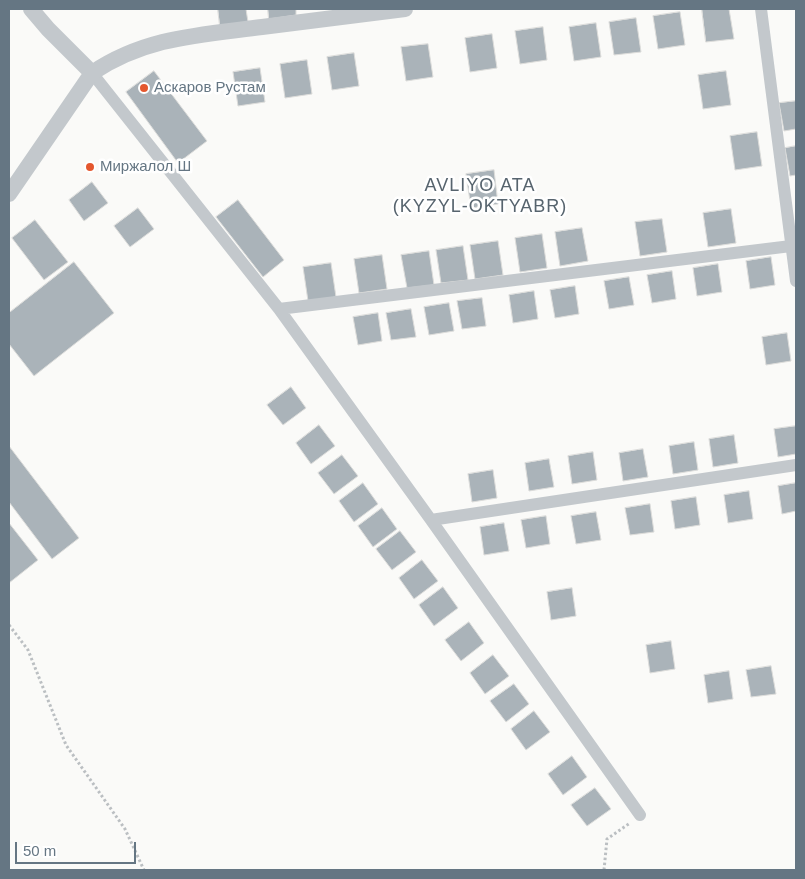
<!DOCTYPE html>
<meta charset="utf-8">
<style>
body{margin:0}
#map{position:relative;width:805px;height:879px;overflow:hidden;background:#fafaf8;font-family:Helvetica,sans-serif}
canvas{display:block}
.frame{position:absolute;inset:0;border:10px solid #657683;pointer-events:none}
.scale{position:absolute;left:15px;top:842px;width:121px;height:22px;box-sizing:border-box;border:2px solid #657683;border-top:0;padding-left:6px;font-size:15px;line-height:18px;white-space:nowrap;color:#657683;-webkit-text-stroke:4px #fff;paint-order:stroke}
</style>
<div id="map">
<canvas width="805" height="879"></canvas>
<div class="frame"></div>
<div class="scale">50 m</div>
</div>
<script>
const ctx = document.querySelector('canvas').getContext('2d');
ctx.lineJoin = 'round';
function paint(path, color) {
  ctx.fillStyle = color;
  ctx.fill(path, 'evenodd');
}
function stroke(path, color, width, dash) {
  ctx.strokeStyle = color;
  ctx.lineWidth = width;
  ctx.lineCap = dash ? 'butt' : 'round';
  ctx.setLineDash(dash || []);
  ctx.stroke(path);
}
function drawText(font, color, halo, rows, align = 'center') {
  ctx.font = font + ' Helvetica,sans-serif';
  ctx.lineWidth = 5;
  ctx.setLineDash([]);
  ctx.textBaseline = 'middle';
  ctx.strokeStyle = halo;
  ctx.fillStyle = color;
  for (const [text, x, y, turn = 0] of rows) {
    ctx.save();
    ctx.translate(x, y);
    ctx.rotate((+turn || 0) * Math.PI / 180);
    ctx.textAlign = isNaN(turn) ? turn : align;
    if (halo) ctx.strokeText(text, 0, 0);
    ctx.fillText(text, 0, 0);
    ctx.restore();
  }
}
const building = new Path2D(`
 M218 9H246L248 22 220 26Z
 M268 9H296V15L269 19Z
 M702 9H729L734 39 706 42Z
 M680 12 685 45 658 49 653 16Z
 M636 18 641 52 614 55 609 22Z
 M596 23 601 57 574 61 569 27Z
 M543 27 547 60 520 64 515 31Z
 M492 34 497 68 470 72 465 38Z
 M428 44 433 77 406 81 401 47Z
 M354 53 359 86 332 90 327 57Z
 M307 60 312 94 285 98 280 64Z
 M260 68 265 102 238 106 233 72Z
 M154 71 207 141 178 163 126 92Z
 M726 71 731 105 703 109 698 75Z
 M796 101V129L784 131 779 103Z
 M757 132 762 166 735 170 730 136Z
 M796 146V175L790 176 785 148Z
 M494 170 498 204 471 208 466 174Z
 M92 182 108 203 84 221 69 200Z
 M238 200 284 260 263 277 216 217Z
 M138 208 154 229 130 247 114 226Z
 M731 209 736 243 708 247 703 213Z
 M662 219 667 252 640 256 635 222Z
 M35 220 68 262 44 280 12 238Z
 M582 228 588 261 560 266 555 232Z
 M542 234 547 268 520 272 515 238Z
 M498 241 503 275 475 279 470 245Z
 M463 246 468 280 441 283 436 250Z
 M429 251 434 285 407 288 401 255Z
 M382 255 387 289 359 293 354 259Z
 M771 257 775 285 750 289 746 261Z
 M74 262 114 313 34 376 9 344V313Z
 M331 263 336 297 308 301 303 267Z
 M718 264 722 292 697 296 693 268Z
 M672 271 676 299 652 303 647 275Z
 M629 277 634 305 609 309 604 281Z
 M575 286 579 314 555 318 550 290Z
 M534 291 538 319 513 323 509 295Z
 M482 298 486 326 462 329 457 301Z
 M449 303 454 331 429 335 424 307Z
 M411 309 416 337 391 340 386 313Z
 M378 313 382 341 358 345 353 317Z
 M787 333 791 361 766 365 762 337Z
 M291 387 306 408 283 425 267 405Z
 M319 425 335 446 311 464 296 443Z
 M796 426V454L778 457 774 429Z
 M734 435 738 463 713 467 709 439Z
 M694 442 698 470 673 474 669 446Z
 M9 446 79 538 52 559 9 502Z
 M643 449 648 477 623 481 619 453Z
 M593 452 597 480 572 484 568 456Z
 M342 455 358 476 334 494 318 473Z
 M549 459 554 487 529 491 525 463Z
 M493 470 497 498 472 502 468 474Z
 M363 483 378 504 354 522 339 501Z
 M796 483V511L782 514 778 486Z
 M749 491 753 519 728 523 724 495Z
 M696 497 700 525 675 529 671 501Z
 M650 504 654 532 630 535 625 508Z
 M382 508 397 529 373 547 358 526Z
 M596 512 601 540 576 544 571 516Z
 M546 516 550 544 526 548 521 520Z
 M9 523 38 560 9 583Z
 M504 523 509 551 484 555 480 527Z
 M400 531 416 552 392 570 376 549Z
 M422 560 438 581 414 599 399 578Z
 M443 587 458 608 434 626 419 605Z
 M572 588 576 616 551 620 547 592Z
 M469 622 484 643 461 661 445 640Z
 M671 641 675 669 650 673 646 645Z
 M493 655 509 676 485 694 470 673Z
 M771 666 776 694 751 697 746 670Z
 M729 671 733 699 708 703 704 675Z
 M514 684 529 704 506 722 490 701Z
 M534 711 550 732 526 750 511 729Z
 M572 756 587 777 563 795 548 774Z
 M595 788 611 809 587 826 571 805Z`);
paint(building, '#aab3b9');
stroke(building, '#dcdcda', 1);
stroke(new Path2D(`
 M9 625 28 650 66 745 125 829 144 870
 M604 870 607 839 630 823`), '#bbbfc2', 3, [2.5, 2.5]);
stroke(new Path2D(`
 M761 9 796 281
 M92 73 279 309 431 520 640 815
 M279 309 791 246
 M431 520 796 465`), '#c3c8cc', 12);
stroke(new Path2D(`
 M31 9 48 29 92 73
 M9 194 92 73C145 37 200 35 262 27 310 21 357 15 405 9`), '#c3c8cc', 16);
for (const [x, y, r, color] of [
 [144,88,5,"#e4572e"],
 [90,167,5,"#e4572e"]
]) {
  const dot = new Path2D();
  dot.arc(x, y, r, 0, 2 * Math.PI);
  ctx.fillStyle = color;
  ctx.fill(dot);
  stroke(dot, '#fff', 2);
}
drawText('15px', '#657683', '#fff', [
 ["Аскаров Рустам",154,88],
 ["Миржалол Ш",100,167]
], 'left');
ctx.letterSpacing = '1px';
drawText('18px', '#57646e', '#fff', [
 ["AVLIYO ATA",480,186],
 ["(KYZYL-OKTYABR)",480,207]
]);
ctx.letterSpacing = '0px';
</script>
